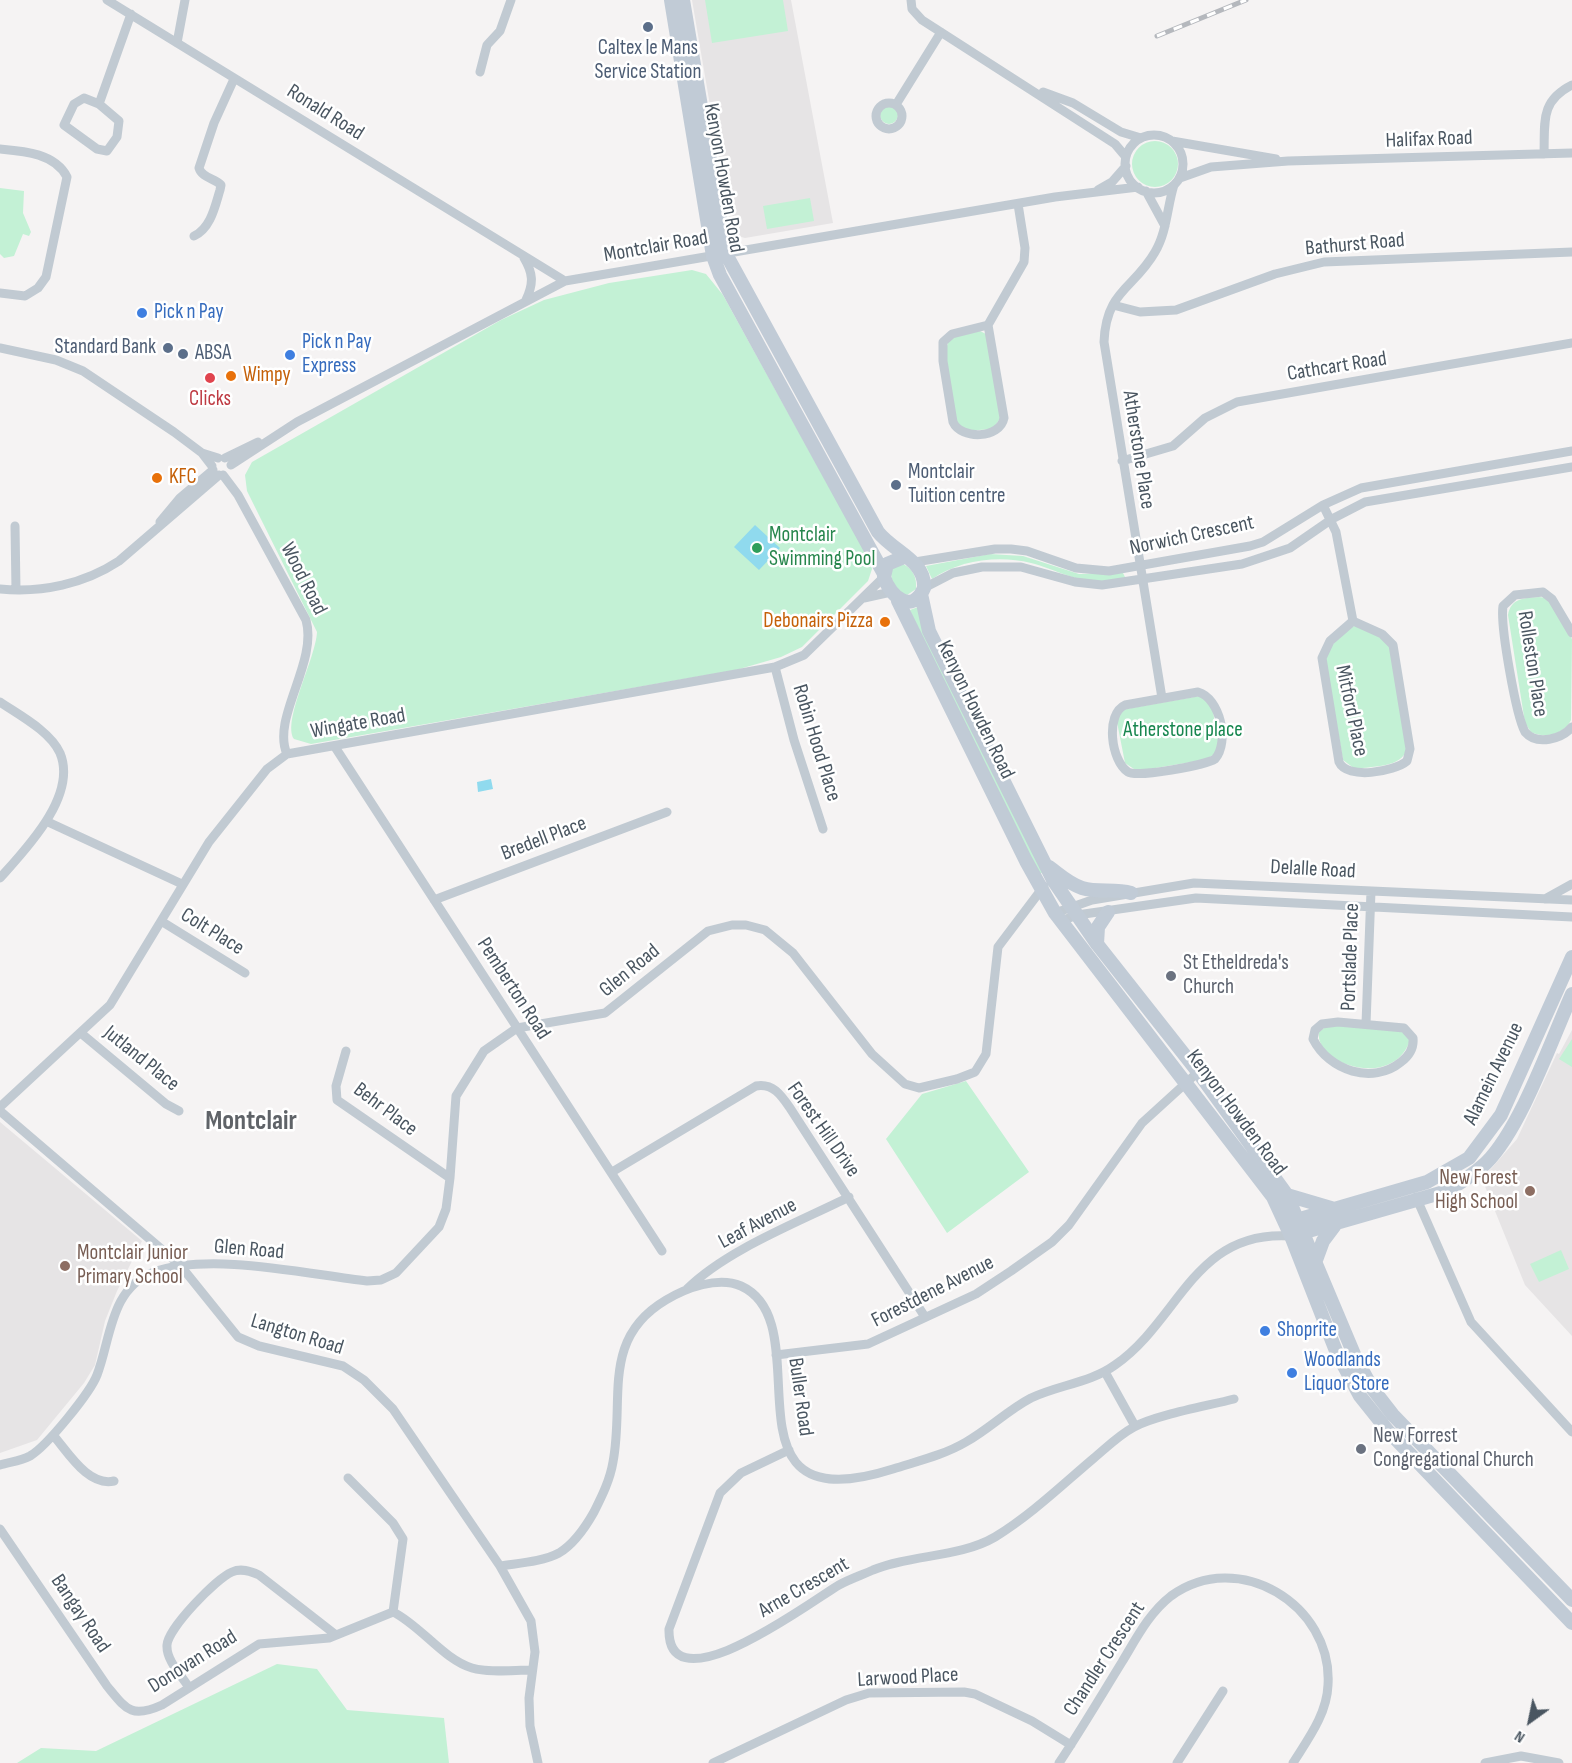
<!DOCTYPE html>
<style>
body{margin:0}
#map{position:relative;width:1572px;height:1763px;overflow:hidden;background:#f5f3f3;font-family:"Sofia Sans Condensed",sans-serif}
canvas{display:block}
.north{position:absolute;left:1500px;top:1691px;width:60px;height:60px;-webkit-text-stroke:4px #fff;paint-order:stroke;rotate:213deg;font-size:16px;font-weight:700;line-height:24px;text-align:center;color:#4a5661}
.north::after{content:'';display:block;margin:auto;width:21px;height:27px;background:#4a5661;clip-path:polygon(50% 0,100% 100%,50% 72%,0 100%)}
</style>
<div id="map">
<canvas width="1572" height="1763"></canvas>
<div class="north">N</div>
</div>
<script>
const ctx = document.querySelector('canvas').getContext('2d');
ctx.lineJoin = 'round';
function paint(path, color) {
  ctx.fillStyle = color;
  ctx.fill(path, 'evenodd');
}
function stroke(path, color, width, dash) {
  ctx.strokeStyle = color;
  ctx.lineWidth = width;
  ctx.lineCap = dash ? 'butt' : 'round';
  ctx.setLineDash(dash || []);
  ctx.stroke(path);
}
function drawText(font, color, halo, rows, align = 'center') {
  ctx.font = font + ' "Sofia Sans Condensed",sans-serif';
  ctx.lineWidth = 5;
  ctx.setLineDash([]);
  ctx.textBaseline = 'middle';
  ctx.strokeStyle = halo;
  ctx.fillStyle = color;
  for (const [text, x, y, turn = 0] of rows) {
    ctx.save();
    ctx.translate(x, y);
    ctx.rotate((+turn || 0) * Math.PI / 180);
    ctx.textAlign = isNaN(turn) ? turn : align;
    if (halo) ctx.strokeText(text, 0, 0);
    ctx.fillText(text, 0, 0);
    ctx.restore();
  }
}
paint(new Path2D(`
 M692 0H791L833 223 745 238 732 234Z
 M1572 1030V1336L1525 1285 1482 1179 1517 1139 1557 1053 1559 1054Z
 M0 1122 142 1241 117 1291 105 1321 95 1365 84 1383 37 1440 0 1453Z`), '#e6e4e5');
paint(new Path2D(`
 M705 0H783L788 31 712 43Z
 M880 115a9 9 0 1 1 18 0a9 9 0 1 1-18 0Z
 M1132 164a23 23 0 1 1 46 0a23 23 0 1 1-46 0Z
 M0 188 24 191 23 213 31 232 29 236 23 234 14 256 4 258 0 254Z
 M810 198 814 221 767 229 763 206Z
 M692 270 706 274 723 295 870 561 872 569 868 581 802 647 781 657 736 670 311 744 294 739C282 721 316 658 317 632L247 491 245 475 252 462 501 320 544 300 609 283Z
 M980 331 986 334 1001 417 993 429 964 431 957 425 945 351 950 338Z
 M990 554 1023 556 1079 574 1123 573 1125 577C1096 593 1059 570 1031 563 998 555 960 560 932 579L926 566Z
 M903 564C913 569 917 577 916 589L907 595C896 592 890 580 891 569Z
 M1539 597 1547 598 1572 639 1571 720C1565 734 1544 739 1531 732L1525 723 1508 615C1511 598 1524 598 1539 597Z
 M918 607 1043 872 1042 873 1038 874 912 615 910 610Z
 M1355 626 1382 637 1390 646 1407 749C1401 768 1373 766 1355 769L1343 760 1325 659 1328 649 1351 627Z
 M1200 696 1212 706 1219 745 1215 754 1204 760 1137 771 1125 763 1117 722 1120 710Z
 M1328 1025 1403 1031 1410 1040C1394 1090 1314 1065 1319 1032Z
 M1572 1039V1067L1559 1059Z
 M966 1081 1029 1172 947 1233 886 1139 922 1094Z
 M1561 1250 1569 1269 1539 1282 1530 1264Z
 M277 1664 317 1669 347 1710 444 1718 449 1763H17L41 1748 96 1751Z`), '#c3f1d5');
paint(new Path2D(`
 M755 525 780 548 759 570 734 547Z
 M491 779 493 789 478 792 477 782Z`), '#90daee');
stroke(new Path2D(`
 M107 0 565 281
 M911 0 912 9 922 20 1115 144 1126 157
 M177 43 185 0
 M480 72 487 45 500 31 511 0
 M1043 92 1073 103 1121 132 1141 138
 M84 98 99 104 119 121 117 137 107 151 97 149 64 125 74 104Z
 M876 116a13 13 0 1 1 26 0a13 13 0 1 1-26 0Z
 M897 103 941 32
 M99 104 131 14
 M1125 164a29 29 0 1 1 58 0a29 29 0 1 1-58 0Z
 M1172 141 1276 159
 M0 149C23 151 55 153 67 177L46 277 38 288 25 296 0 293
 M1544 154C1545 122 1540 101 1572 85
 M1180 178 1211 167 1288 161 1572 153
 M1098 190 1112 182 1126 166
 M1146 191 1165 226
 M194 236C211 228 215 206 220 190L221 185C214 178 202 178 199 168L214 123 234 79
 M524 258C533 273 534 283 526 300
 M1113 305 1140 312 1176 310 1275 274 1324 262 1572 252
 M988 325 1004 418C1000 439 961 440 953 422L943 361V342L952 334 988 325 1024 262 1025 248 1018 204
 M0 348 56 360 83 371 174 432 202 453 212 466
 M202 453 218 458
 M225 458 258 442
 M1122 461 1173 446 1205 418 1237 402 1572 343
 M231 465 297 422 565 281 1055 197 1138 187
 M223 475 238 495 306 620C318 663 271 718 287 754
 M1323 505 1336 532 1353 621
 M160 522 180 498 213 470
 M15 526 16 590
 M915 562 995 549H1011L1027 551 1076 568 1109 571 1250 546 1263 542 1323 505 1361 488 1572 451
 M924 588 953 573 982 567H1021L1075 582 1102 585 1242 564 1290 548 1332 519 1365 502 1572 467
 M0 589C42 593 84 584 119 561L219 475
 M864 598 891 592
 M1353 621 1382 634 1393 645 1410 749 1407 761C1394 772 1347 780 1339 762L1322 658 1330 641Z
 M1572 633 1552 599 1543 592 1515 595 1503 606C1500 626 1516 715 1525 732 1537 746 1562 739 1572 727
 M775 667 794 740 823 829
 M1198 692C1220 698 1230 742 1215 759 1206 765 1137 778 1128 772 1111 761 1105 714 1125 705Z
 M1162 698 1104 342C1106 290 1134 289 1155 252 1167 232 1167 207 1174 185
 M0 702C19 715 50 731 60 753 78 796 25 850 0 878
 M335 747 662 1251
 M48 822 182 884
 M1545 899 1572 884
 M434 900 667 812
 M1055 913 1092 900 1194 883 1572 900
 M161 921 245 973
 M1061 921 1077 915 1196 898 1572 917
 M1338 1022 1404 1028 1413 1038C1414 1048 1409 1056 1401 1062 1373 1085 1329 1071 1313 1039L1315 1030 1322 1024Z
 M1366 1024 1371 891
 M82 1034 166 1104 179 1111
 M346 1051 336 1086 337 1100 450 1178
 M0 1107 110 1005 209 842 267 769 287 754 775 667 804 655 884 577
 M0 1111 180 1265 238 1337 259 1346 343 1366 364 1380 393 1409 500 1566 531 1621 535 1652 529 1698 530 1726 538 1763
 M612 1172 756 1086C773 1083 781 1095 790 1108L925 1317
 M1416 1197 1471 1322 1572 1432
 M687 1289C726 1250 799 1222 849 1197
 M776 1355 868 1344 976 1294 1011 1271 1052 1242 1069 1225 1142 1123 1198 1072
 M1105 1372 1135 1426
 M53 1435C68 1452 88 1487 114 1481
 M789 1450 741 1473 720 1493 669 1629C667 1711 816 1598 839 1585 850 1579 862 1575 873 1570 912 1554 959 1558 995 1537 1031 1515 1062 1485 1094 1458 1107 1447 1119 1435 1134 1427 1156 1415 1207 1406 1234 1399
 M0 1465C10 1462 21 1461 30 1456 47 1446 90 1393 97 1375 111 1339 110 1288 154 1272 211 1252 306 1274 367 1281L381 1280 396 1273 439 1227 446 1209 450 1178 456 1096 484 1051 517 1028 605 1013 708 931 732 925H746L765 930 793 953 872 1054 905 1084 919 1088 957 1079 975 1072 986 1054 998 947 1044 886
 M348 1478 393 1523 403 1539 393 1612
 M0 1529 107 1686C126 1709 131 1719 162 1705L259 1644 329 1638 393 1612C420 1625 444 1660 472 1668 490 1673 513 1670 532 1670
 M500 1566C519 1563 542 1562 559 1553 574 1544 585 1528 594 1512 602 1496 610 1480 613 1462 625 1400 600 1339 666 1300 686 1288 718 1276 741 1286 825 1324 711 1527 893 1469 918 1461 944 1455 966 1442 989 1429 1008 1410 1031 1398 1058 1385 1090 1383 1115 1365 1180 1320 1194 1229 1291 1236
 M188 1686C181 1675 166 1660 167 1645 168 1628 216 1579 232 1572 241 1568 250 1571 259 1575L336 1635
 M713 1763 846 1700 869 1693 964 1692 975 1694 1032 1721 1071 1745
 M1059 1763C1081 1730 1101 1696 1122 1662 1136 1639 1149 1613 1171 1596 1238 1547 1333 1605 1328 1685 1327 1714 1308 1739 1293 1763
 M1177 1763 1223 1691
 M1485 1763 1521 1756 1559 1763`), '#c1cad2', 9);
stroke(new Path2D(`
 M671 0 713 256 720 275 884 574
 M683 0 726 254 878 532C894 552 926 561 924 588 913 615 890 597 884 577L887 564 904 557
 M921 594 929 631 1053 880 1097 944 1198 1072 1287 1195 1356 1359 1372 1388 1393 1415 1572 1600
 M898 601 1026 861 1055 913 1273 1197 1291 1236 1336 1351 1360 1396 1388 1431 1572 1623
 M1049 867C1060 875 1069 884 1082 888 1098 893 1115 888 1131 893
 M1097 944 1098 927 1108 912
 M1287 1195 1331 1208
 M1293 1221 1427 1182 1469 1158 1501 1115 1572 957
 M1298 1234 1444 1192C1459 1184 1473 1175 1486 1163 1521 1128 1551 1041 1572 994
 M1316 1260 1323 1241 1335 1225`), '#c1cbd6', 14);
const rail = new Path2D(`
 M1157 36 1246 0`);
stroke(rail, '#b5b8bd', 5);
stroke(rail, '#fff', 3, [9]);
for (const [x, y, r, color] of [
 [648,27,6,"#5c6f8a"],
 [142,313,6,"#3f7fe0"],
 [168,348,6,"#5c6f8a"],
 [183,354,6,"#5c6f8a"],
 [290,355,6,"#3f7fe0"],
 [231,376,6,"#e8710a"],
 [210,378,6,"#e0444e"],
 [157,478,6,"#e8710a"],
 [896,485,6,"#5c6f8a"],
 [757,548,6,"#2e9e5b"],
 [885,622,6,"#e8710a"],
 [1171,976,6,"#6b7280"],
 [1530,1191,6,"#8d6e63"],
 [65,1266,6,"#8d6e63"],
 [1265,1331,6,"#3f7fe0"],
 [1292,1373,6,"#3f7fe0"],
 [1361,1449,6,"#6b7280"]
]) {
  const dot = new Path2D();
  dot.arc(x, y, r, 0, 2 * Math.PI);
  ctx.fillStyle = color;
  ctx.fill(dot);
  stroke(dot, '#fff', 2);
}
drawText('21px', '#4e5e75', '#fff', [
 ["Caltex le Mans",648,49,"center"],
 ["Service Station",648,73,"center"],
 ["Standard Bank",156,348,"right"],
 ["ABSA",195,354],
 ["Montclair",908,473],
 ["Tuition centre",908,497]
], 'left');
drawText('21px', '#4a5661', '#fff', [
 ["Ronald Road",325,113,32],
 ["Halifax Road",1429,140,-2],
 ["Kenyon Howden Road",723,178,80],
 ["Bathurst Road",1355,245,-5],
 ["Montclair Road",656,247,-10],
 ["Cathcart Road",1337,367,-9],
 ["Atherstone Place",1138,450,81],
 ["Norwich Crescent",1192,536,-12],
 ["Wood Road",303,579,63],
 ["Rolleston Place",1532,664,81],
 ["Kenyon Howden Road",975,710,64],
 ["Mitford Place",1351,711,78],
 ["Wingate Road",358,724,-10],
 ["Robin Hood Place",816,743,73],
 ["Bredell Place",544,839,-21],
 ["Delalle Road",1313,870,3],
 ["Colt Place",212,932,32],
 ["Portslade Place",1351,957,-88],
 ["Glen Road",630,971,-39],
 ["Pemberton Road",513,989,57],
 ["Jutland Place",141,1059,39],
 ["Alamein Avenue",1494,1074,-64],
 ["Behr Place",385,1110,37],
 ["Kenyon Howden Road",1236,1113,53],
 ["Forest Hill Drive",823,1130,55],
 ["Leaf Avenue",758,1224,-28],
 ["Glen Road",249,1250,5],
 ["Forestdene Avenue",933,1292,-27],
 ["Langton Road",297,1335,17],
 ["Buller Road",800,1397,82],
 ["Arne Crescent",804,1588,-30],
 ["Bangay Road",80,1614,56],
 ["Chandler Crescent",1105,1659,-57],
 ["Donovan Road",193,1662,-32],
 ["Larwood Place",908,1678,-3]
]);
drawText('21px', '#366cbe', '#fff', [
 ["Pick n Pay",154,313],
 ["Pick n Pay",302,343],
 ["Express",302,367],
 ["Shoprite",1277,1331],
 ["Woodlands",1304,1361],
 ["Liquor Store",1304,1385]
], 'left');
drawText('21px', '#c56008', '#fff', [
 ["Wimpy",243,376],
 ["KFC",169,478],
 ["Debonairs Pizza",873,622,"right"]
], 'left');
drawText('21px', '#be3a42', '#fff', [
 ["Clicks",210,400]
]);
drawText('21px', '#27864d', '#fff', [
 ["Montclair",769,536],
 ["Swimming Pool",769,560]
], 'left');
drawText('21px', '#17864f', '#fff', [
 ["Atherstone place",1183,731]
]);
drawText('21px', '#5b616d', '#fff', [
 ["St Etheldreda's",1183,964],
 ["Church",1183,988],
 ["New Forrest",1373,1437],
 ["Congregational Church",1373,1461]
], 'left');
drawText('21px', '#785e54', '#fff', [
 ["New Forest",1518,1179],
 ["High School",1518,1203],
 ["Montclair Junior",77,1254,"left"],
 ["Primary School",77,1278,"left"]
], 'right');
drawText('bold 27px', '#5f6368', '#fff', [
 ["Montclair",251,1122]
]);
</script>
